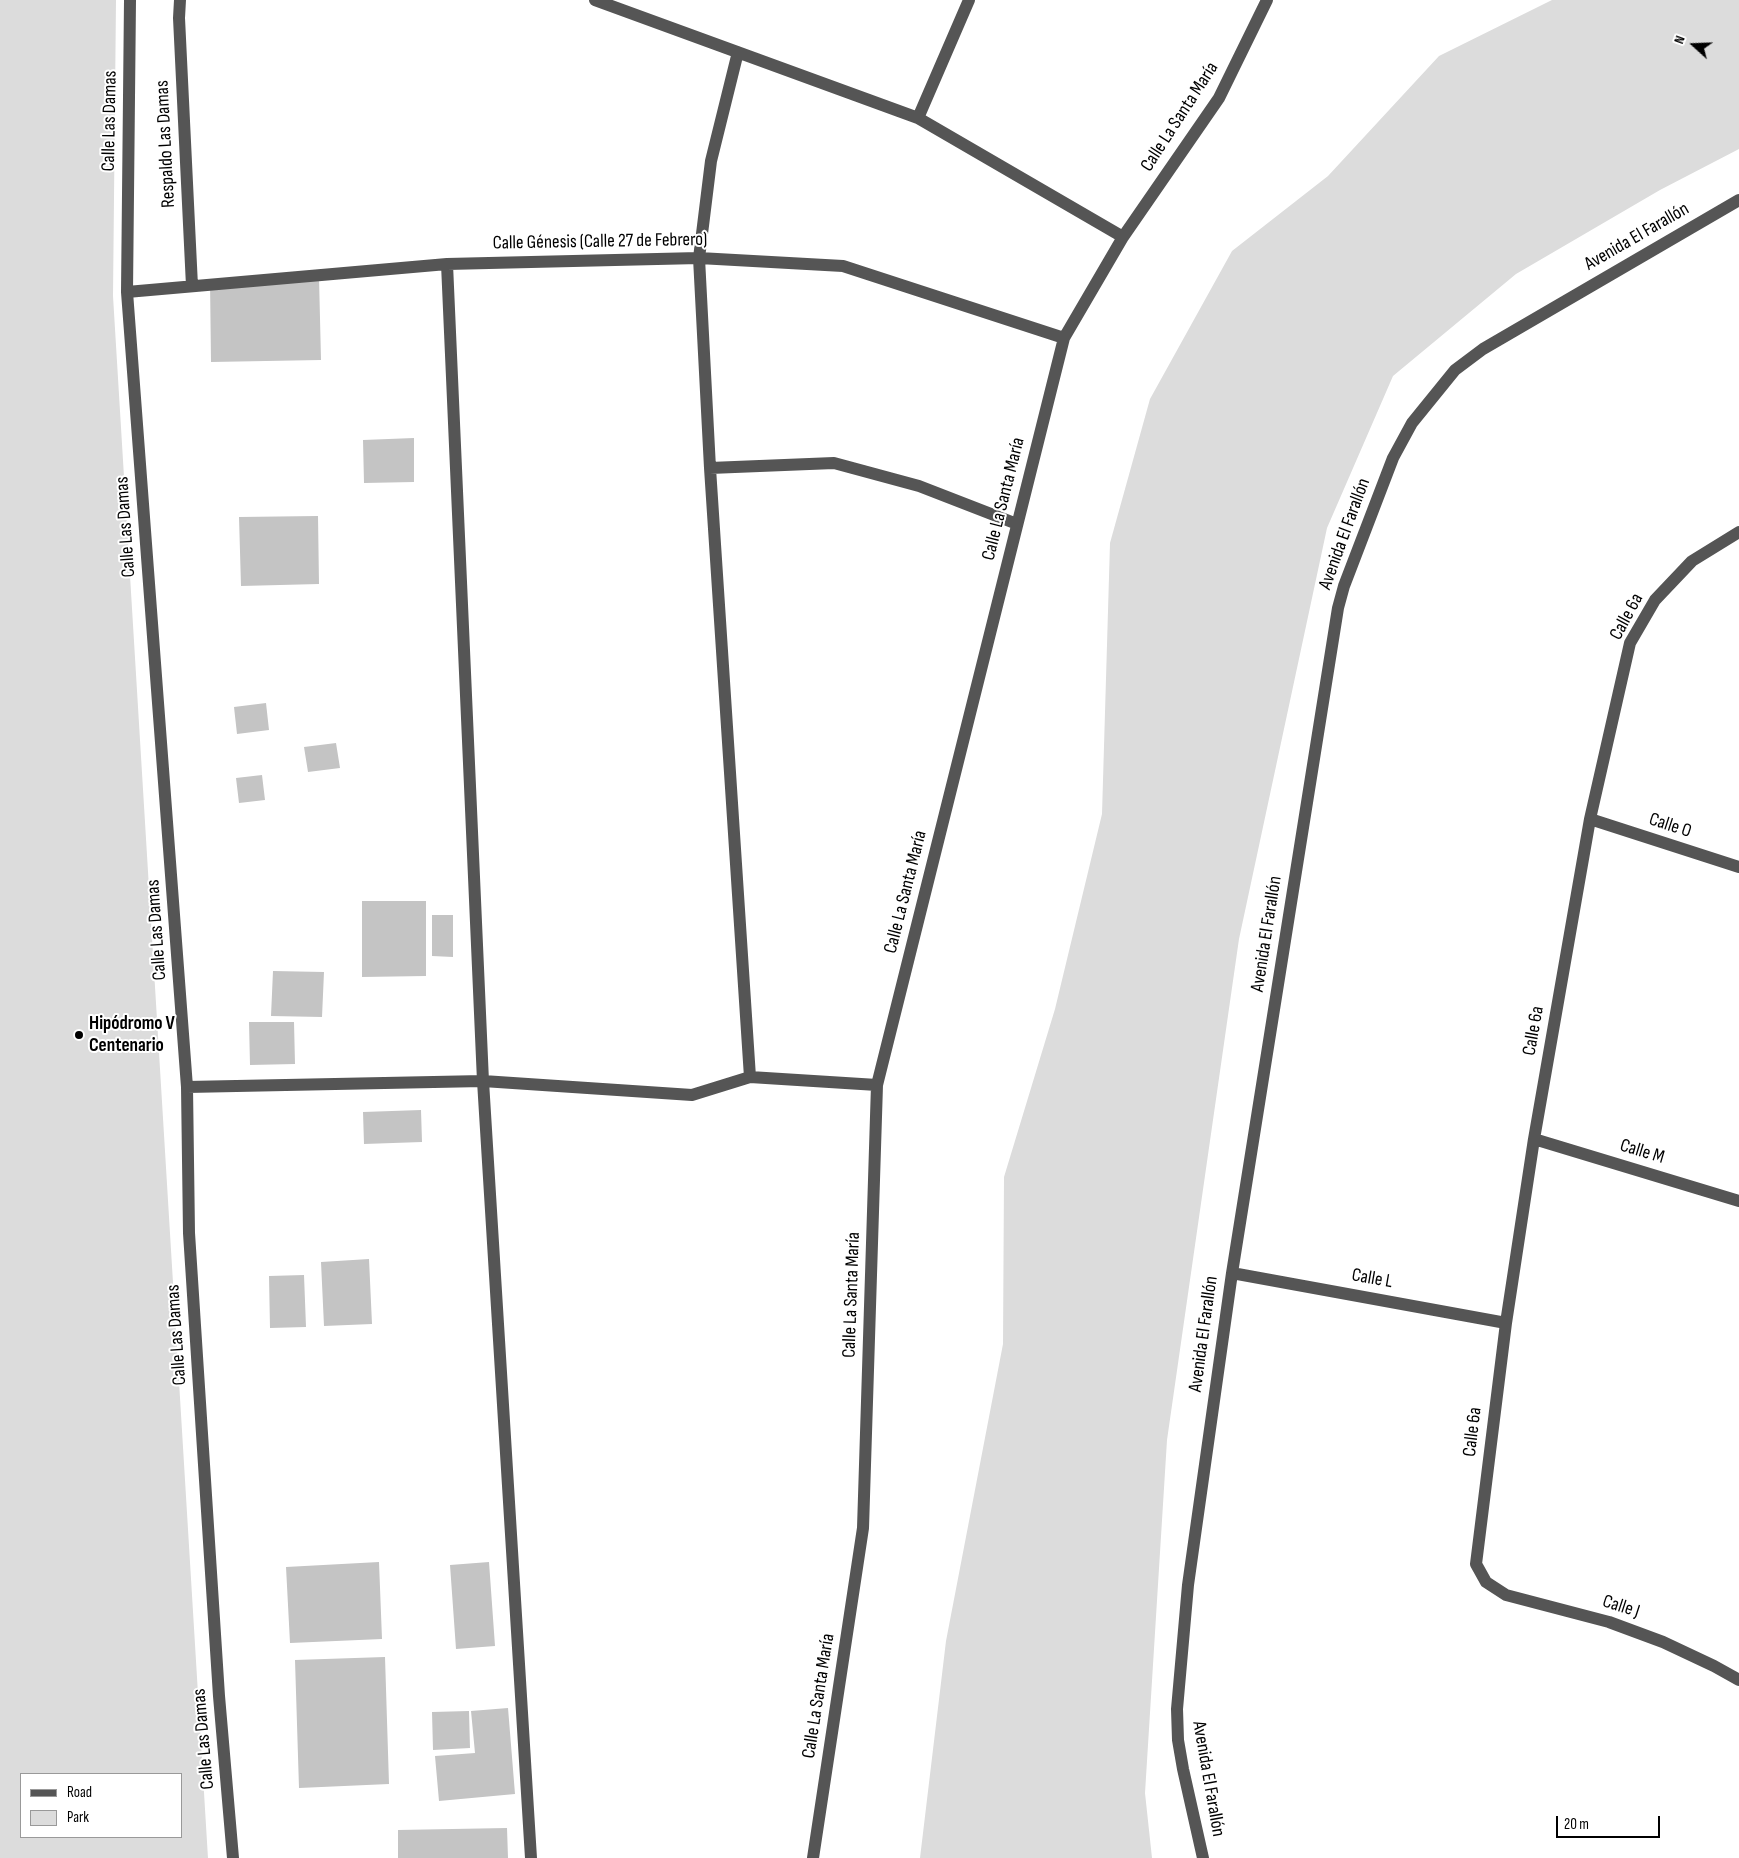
<!DOCTYPE html>
<meta charset="utf-8">
<style>
body{margin:0}
#map{position:relative;width:1739px;height:1858px;overflow:hidden;background:#fff;font-family:"Sofia Sans Condensed",sans-serif}
canvas{display:block}
.legend{position:absolute;left:20px;top:1773px;width:162px;height:65px;box-sizing:border-box;background:#fff;border:1px solid #999;margin:0;padding:6px 9px;list-style:none;font-size:15px;color:#000}
.legend li{display:flex;align-items:center;gap:10px;height:25px}
.legend b{width:25px;border:1px solid #999}
.north{position:absolute;left:1669px;top:20px;width:50px;height:50px;-webkit-text-stroke:4px #fff;paint-order:stroke;rotate:290deg;font-size:14px;font-weight:700;line-height:20px;text-align:center;color:#000}
.north::after{content:'';display:block;margin:auto;width:18px;height:22px;background:#000;clip-path:polygon(50% 0,100% 100%,50% 72%,0 100%)}
.scale{position:absolute;left:1556px;top:1816px;width:104px;height:22px;box-sizing:border-box;border:2px solid #000;border-top:0;padding-left:6px;font-size:15px;line-height:18px;white-space:nowrap;color:#000;-webkit-text-stroke:4px #fff;paint-order:stroke}
</style>
<div id="map">
<canvas width="1739" height="1858"></canvas>
<ul class="legend">
<li><b style="height:6px;background:#555"></b>Road</li>
<li><b style="height:14px;background:#dcdcdc"></b>Park</li>
</ul>
<div class="north">N</div>
<div class="scale">20 m</div>
</div>
<script>
const ctx = document.querySelector('canvas').getContext('2d');
ctx.lineJoin = 'round';
function paint(path, color) {
  ctx.fillStyle = color;
  ctx.fill(path, 'evenodd');
}
function stroke(path, color, width, dash) {
  ctx.strokeStyle = color;
  ctx.lineWidth = width;
  ctx.lineCap = dash ? 'butt' : 'round';
  ctx.setLineDash(dash || []);
  ctx.stroke(path);
}
function drawText(font, color, halo, rows, align = 'center') {
  ctx.font = font + ' "Sofia Sans Condensed",sans-serif';
  ctx.lineWidth = 4;
  ctx.setLineDash([]);
  ctx.textBaseline = 'middle';
  ctx.strokeStyle = halo;
  ctx.fillStyle = color;
  for (const [text, x, y, turn = 0] of rows) {
    ctx.save();
    ctx.translate(x, y);
    ctx.rotate((+turn || 0) * Math.PI / 180);
    ctx.textAlign = isNaN(turn) ? turn : align;
    if (halo) ctx.strokeText(text, 0, 0);
    ctx.fillText(text, 0, 0);
    ctx.restore();
  }
}
paint(new Path2D(`
 M0 0H116L113 296 208 1858H0ZM21 1774H181V1837H21Z
 M1552 0H1739V149L1660 190 1516 274 1393 376 1327 528 1239 939 1167 1440 1145 1793 1152 1858H920L946 1641 1003 1344 1004 1177 1055 1009 1102 814 1110 543 1150 399 1232 251 1328 176 1439 56Z`), '#dcdcdc');
paint(new Path2D(`
 M319 277 321 360 211 362 210 280Z
 M414 438V482L364 483 363 440Z
 M318 516 319 584 241 586 239 517Z
 M266 703 269 730 237 734 234 707Z
 M336 743 340 768 308 772 304 747Z
 M262 775 265 800 239 803 236 778Z
 M362 901H426V976L362 977Z
 M432 915H453V957L432 956Z
 M273 971 324 972 322 1017 271 1016Z
 M249 1022H294L295 1064 250 1065Z
 M421 1110 422 1142 364 1144 363 1112Z
 M369 1259 372 1324 324 1326 321 1262Z
 M304 1275 306 1327 270 1328 269 1276Z
 M379 1562 382 1639 290 1643 286 1567Z
 M489 1562 495 1646 456 1649 450 1565Z
 M385 1657 389 1784 299 1788 295 1660Z
 M508 1708 515 1794 439 1801 435 1756 475 1753 471 1711Z
 M469 1711 470 1748 433 1750 432 1712Z
 M507 1828 508 1858H398V1830Z`), '#c4c4c4');
stroke(new Path2D(`
 M130 0 127 292 187 1087 189 1233 219 1696 233 1858
 M180 0 179 18 192 286
 M595 0 918 118 1123 237
 M738 52 711 161 699 258 710 468 750 1077
 M918 118 969 0
 M447 264 483 1081 531 1858
 M127 292 447 264 699 258 843 266 1064 338
 M710 468 834 463 919 486 1017 524
 M1739 532 1692 561 1655 600 1630 643 1590 819 1534 1139 1506 1323 1476 1564 1486 1582 1506 1595 1609 1622 1663 1642 1714 1666 1739 1680
 M1590 819 1739 867
 M187 1087 483 1081 692 1095 750 1077 877 1085
 M1534 1139 1739 1201
 M1232 1273 1506 1323
 M813 1858 863 1528 877 1085 1064 338 1123 237 1219 98 1267 0
 M1203 1858 1183 1769 1178 1740 1177 1709 1188 1585 1232 1273 1338 608 1344 586 1393 458 1412 423 1455 370 1483 349 1739 200`), '#555', 12);
for (const [x, y, r, color] of [
 [79,1035,5,"#000"]
]) {
  const dot = new Path2D();
  dot.arc(x, y, r, 0, 2 * Math.PI);
  ctx.fillStyle = color;
  ctx.fill(dot);
  stroke(dot, '#fff', 2);
}
drawText('19px', '#000', '#fff', [
 ["Calle La Santa María",1180,117,-57],
 ["Calle Las Damas",110,121,-89],
 ["Respaldo Las Damas",166,144,-93],
 ["Avenida El Farallón",1637,237,-30],
 ["Calle Génesis (Calle 27 de Febrero)",600,242,-1],
 ["Calle La Santa María",1004,499,-76],
 ["Calle Las Damas",126,527,-94],
 ["Avenida El Farallón",1345,534,-70],
 ["Calle 6a",1627,617,-62],
 ["Calle O",1670,826,18],
 ["Calle La Santa María",906,892,-76],
 ["Calle Las Damas",157,930,-94],
 ["Avenida El Farallón",1267,934,-81],
 ["Calle 6a",1534,1031,-80],
 ["Calle M",1642,1152,17],
 ["Calle L",1372,1279,10],
 ["Calle La Santa María",852,1295,-88],
 ["Avenida El Farallón",1204,1334,-82],
 ["Calle Las Damas",177,1335,-94],
 ["Calle 6a",1473,1432,-83],
 ["Calle J",1621,1607,18],
 ["Calle La Santa María",819,1696,-81],
 ["Calle Las Damas",204,1739,-95],
 ["Avenida El Farallón",1208,1779,80]
]);
drawText('bold 19px', '#000', '#fff', [
 ["Hipódromo V",89,1024],
 ["Centenario",89,1046]
], 'left');
</script>
